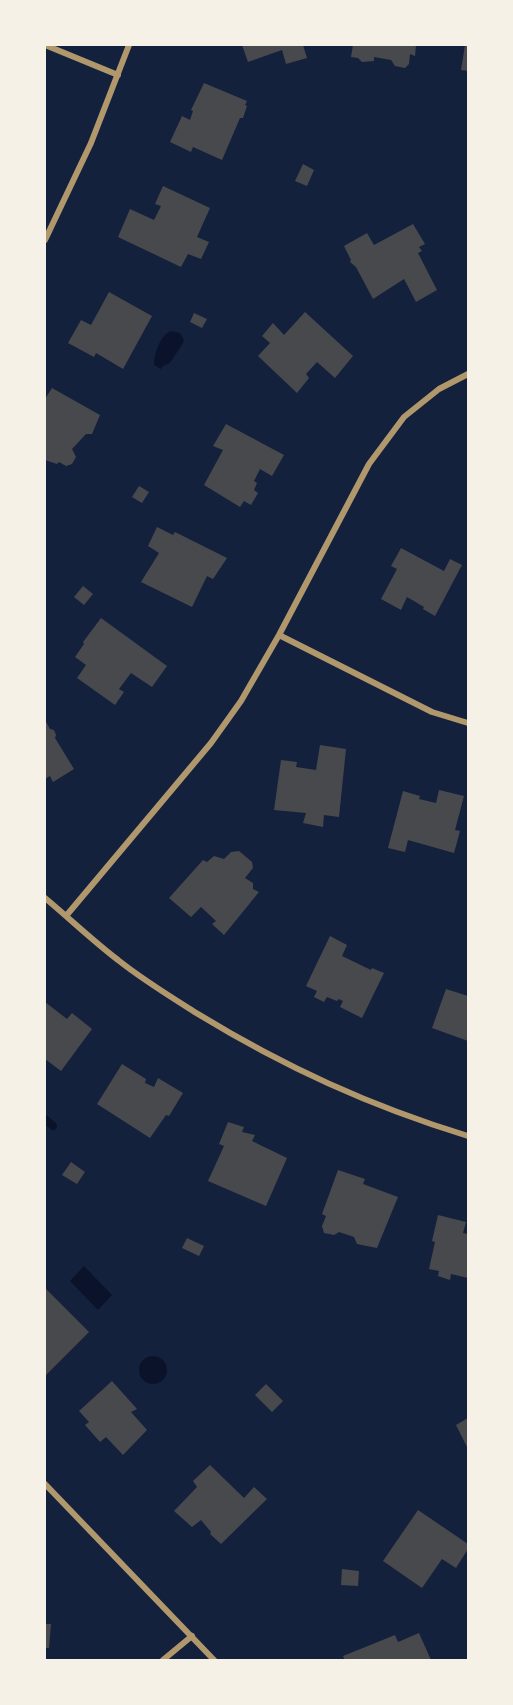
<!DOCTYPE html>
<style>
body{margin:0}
#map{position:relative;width:513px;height:1705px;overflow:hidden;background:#14213d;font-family:"Work Sans",sans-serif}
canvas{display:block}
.frame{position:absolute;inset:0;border:46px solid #f6f1e7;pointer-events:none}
</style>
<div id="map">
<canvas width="513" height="1705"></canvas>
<div class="frame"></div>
</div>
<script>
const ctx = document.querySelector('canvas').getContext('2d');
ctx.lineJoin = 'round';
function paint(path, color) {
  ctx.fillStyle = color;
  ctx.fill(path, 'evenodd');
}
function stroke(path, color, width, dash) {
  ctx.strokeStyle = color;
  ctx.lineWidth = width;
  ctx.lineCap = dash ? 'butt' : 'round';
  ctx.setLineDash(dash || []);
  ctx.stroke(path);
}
paint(new Path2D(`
 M171 331 180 333 184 340 183 343 170 363 163 366 161 369 154 365C154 354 160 335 171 331Z
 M84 1266 112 1295 98 1310 70 1281Z
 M139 1370a14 14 0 1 1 28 0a14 14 0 1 1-28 0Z`), '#0b132b');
stroke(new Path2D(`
 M45 1119 53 1126`), '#0b132b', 8);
paint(new Path2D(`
 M242 45H303L307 58 286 64 282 50 248 62Z
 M353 45H416L415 56 410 54 409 64 405 68 395 66 391 60 374 57V61L362 62 358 58 351 57Z
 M465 45H468V71L461 70Z
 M204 83 247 101 245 105 247 106 243 118H240L222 160 193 147 191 152 170 142 182 116 190 120 193 111 191 110Z
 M303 164 314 170 307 186 295 181Z
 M163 186 210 208 197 237 209 242 201 259 188 254 181 267 118 237 130 209 154 220 161 206 155 204Z
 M413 224 425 244 419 247 422 251 418 253 437 290 416 302 404 279 373 299 356 267 350 262 351 260 344 246 367 233 374 245Z
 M109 292 152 316 123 369 96 353 94 357 68 343 81 320 91 325Z
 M305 312 353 356 335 378 317 362 306 374 309 378 297 393 258 356 270 343 262 336 273 323 284 335Z
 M194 313 207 319 202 328 190 322Z
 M52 388 100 415 92 434H86L72 449 76 457 72 464 66 466 59 462 57 464 45 460V399Z
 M226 424 284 455 272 476 260 469 254 481 257 483 254 490 258 493 251 505 244 501 240 507 204 485 223 450 213 446Z
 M139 486 149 492 142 503 132 497Z
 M157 527 173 535 175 532 227 558 213 579 207 576 192 607 141 582 159 553 148 546Z
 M401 548 444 571 450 559 462 565 435 616 423 609 424 607 407 597 401 610 381 599 397 569 391 566Z
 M83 586 93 594 84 605 74 597Z
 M101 618 167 666 152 687 131 673 119 689 124 692 115 705 77 678 86 665 75 657 84 644 83 642Z
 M45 720 50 729 54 730 56 735 55 738 74 769 53 782 50 776 45 779Z
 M320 745 346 749 339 817 324 815 323 827 303 823 306 813 274 810 281 760 297 762 296 767 316 770Z
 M439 790 464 796 455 830 460 831 454 853 408 840 405 852 388 848 403 791 420 796 419 799 436 803Z
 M239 851 252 862 253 868 245 878 253 883V889L259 892 224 935 212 924 216 921 201 907 191 917 169 898 203 860 207 862 214 856 224 859 231 852Z
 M330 936 347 945 342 956 371 970 372 968 384 973 362 1018 340 1007 343 1001 339 999 337 1001 327 997 324 1002 314 997 317 991 306 986Z
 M446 989 468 996V1041L432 1028Z
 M45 1002 67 1019 72 1013 92 1029 61 1071 45 1059Z
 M122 1064 146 1079 145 1083 154 1087 158 1078 183 1093 169 1116 166 1115 150 1138 97 1104Z
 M228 1122 244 1127 242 1132 255 1135 252 1141 287 1158 266 1206 208 1181 224 1146 219 1144Z
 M71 1162 85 1172 77 1184 62 1175Z
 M338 1170 365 1179 363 1184 398 1197 377 1248 357 1244 354 1237 339 1232 334 1235 324 1233 322 1226 326 1216 322 1214Z
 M438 1215 466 1222 463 1233 468 1234V1278L451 1274 450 1280 438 1276 439 1271 429 1269 435 1242 432 1241Z
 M187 1238 204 1246 199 1256 182 1248Z
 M45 1288 89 1332 45 1376Z
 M112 1381 137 1409 131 1412 147 1430 123 1455 106 1437 100 1442 85 1425 89 1422 79 1411Z
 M266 1384 283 1401 272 1412 255 1395Z
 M468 1418V1449L456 1425Z
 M210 1465 244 1498 254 1487 267 1499 221 1544 210 1534 211 1532 201 1520 192 1527 174 1511 197 1487 193 1481Z
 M418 1510 468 1544V1549L456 1568 442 1559 422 1588 383 1561Z
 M342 1569 359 1571 358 1586 341 1585Z
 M45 1624H51L49 1648H45Z
 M419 1633 431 1660H345L343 1656 395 1635 398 1642Z`), '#48494c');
stroke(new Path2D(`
 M45 45 118 75
 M45 240 91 143 129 45
 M279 635 432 712 468 723
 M45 898C69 918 93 941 118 960 143 980 171 997 198 1014 285 1067 370 1106 468 1136
 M66 916 211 743 241 701 279 635 369 464 404 417 439 389 468 374
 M45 1484 214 1660
 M163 1660 192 1636`), '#b1986c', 6);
</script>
